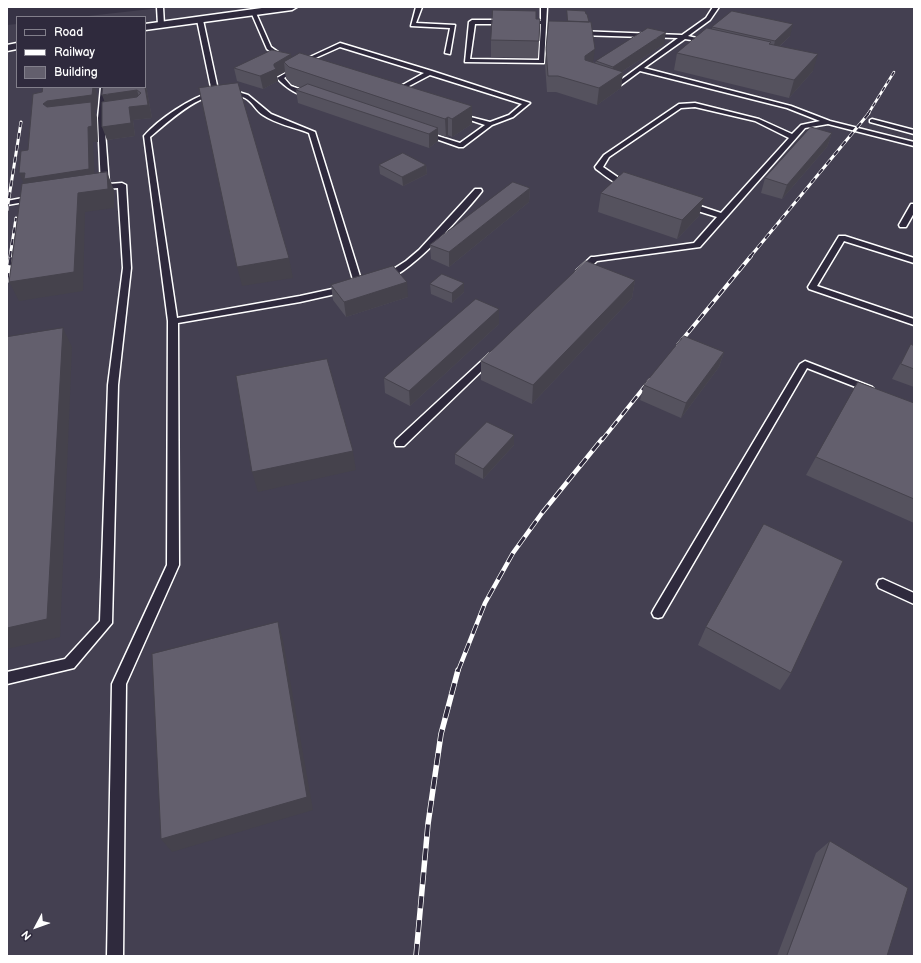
<!DOCTYPE html>
<style>
body{margin:0}
#map{position:relative;width:921px;height:963px;overflow:hidden;background:#373345;font-family:"Balsamiq Sans",sans-serif}
canvas{display:block}
.frame{position:absolute;inset:0;border:8px solid #fff;pointer-events:none}
.legend{position:absolute;left:16px;top:16px;width:130px;height:72px;box-sizing:border-box;background:#2f2a3d;border:1px solid #827f8b;margin:0;padding:5px 7px;list-style:none;font-size:12px;color:#fff}
.legend li{display:flex;align-items:center;gap:8px;height:20px}
.legend b{width:20px;border:1px solid #827f8b}
.north{position:absolute;left:16px;top:907px;width:40px;height:40px;-webkit-text-stroke:3px #2f2a3d;paint-order:stroke;rotate:229deg;font-size:11px;font-weight:700;line-height:16px;text-align:center;color:#fff}
.north::after{content:'';display:block;margin:auto;width:14px;height:18px;background:#fff;clip-path:polygon(50% 0,100% 100%,50% 72%,0 100%)}
</style>
<div id="map">
<canvas width="921" height="963"></canvas>
<div class="frame"></div>
<ul class="legend">
<li><b style="height:5px;background:#2f2a3d"></b>Road</li>
<li><b style="height:5px;background:#fff"></b>Railway</li>
<li><b style="height:11px;background:#635f6d"></b>Building</li>
</ul>
<div class="north">N</div>
</div>
<script>
const ctx = document.querySelector('canvas').getContext('2d');
ctx.lineJoin = 'round';
function paint(path, color) {
  ctx.fillStyle = color;
  ctx.fill(path, 'evenodd');
}
function stroke(path, color, width, dash) {
  ctx.strokeStyle = color;
  ctx.lineWidth = width;
  ctx.lineCap = dash ? 'butt' : 'round';
  ctx.setLineDash(dash || []);
  ctx.stroke(path);
}
paint(new Path2D(`
 M169 7H914V956H7V25L17 24V87H145V17H79Z`), '#444051');
const service = new Path2D(`
 M157 7H163L164 25 161 27 158 25Z
 M416 7H422L416 23 455 25 450 54 445 53 450 28 411 26Z
 M541 7H547L544 63 465 62 469 22 472 20H506L509 22 506 24H475L470 59 539 60 541 24H525L522 22 525 20 541 21Z
 M713 7H719L710 20 688 36 710 41V43L685 39 644 68 791 106 830 121 914 142V146L828 124 805 128 700 247 597 261 583 274H577L576 272 577 270 591 257H594L694 243 717 217 685 207V203H691L721 213 789 138 755 121 695 107 681 108 609 157 603 167 619 178 631 182V186C618 188 606 176 596 169L595 167 604 155 679 104 695 103 759 119 792 134 801 125 820 121 787 108 640 71 621 85 606 82 605 81 608 79 618 82 678 38 578 35 575 33 578 31 682 35 706 18Z
 M251 12 256 13 271 47 285 57V59H281L267 49Z
 M200 18 203 20 218 90H232L248 95 271 114 315 132 363 286 359 289 355 286 309 133C294 127 276 124 263 115 256 111 253 102 245 98 211 80 174 117 150 137L177 318 300 296 346 286 350 289 349 291 300 302 178 323 179 565 126 684 123 956H107L112 684 167 565 168 321 144 136C159 119 190 98 212 92L197 20Z
 M340 43 432 71 530 103 513 117 492 125 463 147H459L422 134 425 132 460 143 485 125 455 115V113L490 122 509 115 522 104 430 75 394 94H390V92L424 73 340 47 302 64 297 63Z
 M296 67 301 68 284 78 291 86 313 94V96C300 98 285 87 277 78Z
 M101 87H107L104 118 109 184 122 183 126 185 131 268 118 385 112 623 74 668 7 684V672L65 659 100 621 108 385 123 268 118 188 105 189 101 187 98 118Z
 M872 119 914 130V134L870 122V120Z
 M475 189H481L482 191C469 208 402 284 382 279L381 277 406 261 419 250Z
 M33 196 37 198 36 200 7 205V201Z
 M911 204H914V213L906 227H900L899 225Z
 M839 236H845L914 258V263L844 241 817 286 914 319V325L809 289 808 287Z
 M492 353 495 354 497 356 495 358 404 446H396L395 443 396 440 489 354Z
 M805 361 872 387 874 389 872 391H866L807 368 662 617 658 618 654 617 652 613 654 609 800 364Z
 M883 579 914 593V604L879 588 877 584 879 580Z`);
const minor = new Path2D(`
 M269 7H297L292 10 145 30V24Z
 M17 43V49L7 51V45Z`);
stroke(service, '#fff', 3);
stroke(minor, '#fff', 3);
paint(service, '#2f2a3d');
paint(minor, '#2f2a3d');
const railFar4 = new Path2D(`
 M868 114 894 72`);
const railFar3 = new Path2D(`
 M7 210 21 122
 M10 257 16 218
 M750 257 869 113`);
const railFar2 = new Path2D(`
 M7 281 11 256
 M678 345 751 256
 M602 440 650 380`);
const railFar1 = new Path2D(`
 M458 671 485 603 513 553 542 513 602 439`);
const rail = new Path2D(`
 M416 956 428 824 441 734 458 670`);
stroke(railFar4, '#fff', 2.5);
stroke(railFar3, '#fff', 3);
stroke(railFar2, '#fff', 4);
stroke(railFar1, '#fff', 4.5);
stroke(rail, '#fff', 5.5);
stroke(railFar4, '#2f2a3d', 1.5, [4.5]);
stroke(railFar3, '#2f2a3d', 2, [6]);
stroke(railFar2, '#2f2a3d', 2.5, [8]);
stroke(railFar1, '#2f2a3d', 3, [10]);
stroke(rail, '#2f2a3d', 4, [12]);
paint(new Path2D(`
 M567 10 594 63H595L596 61 664 44 623 71 621 88 597 105 556 92H547L545 64 549 21H567Z
 M536 19H540L538 58 491 57V40Z
 M712 27 790 36 780 46 813 71 789 98 674 70 677 53 712 29Z
 M291 54V58L472 106V124L452 137 448 135 446 137 438 134V141L429 148 298 103 296 90 301 88 291 84 286 78 285 72 277 76 278 81 263 89 237 81 234 68Z
 M145 83 147 91 152 118 133 120 135 136 107 140 104 102 145 87Z
 M832 133 827 147 782 199 761 193 765 178Z
 M379 165H426L427 174 403 186 380 174Z
 M530 188 529 202 449 267 431 259 430 245Z
 M601 193 699 216 677 239 598 212Z
 M635 280 632 298 532 404 481 380V361Z
 M430 284 464 292 452 303 431 294Z
 M331 285 408 297 346 317 333 300Z
 M499 324 410 406 385 393 384 378Z
 M911 344 914 346V387L892 379Z
 M724 352 719 367 681 418 640 400 644 385Z
 M914 403V523L806 475 816 457Z
 M514 435V445L483 479 455 464V454Z
 M706 627 791 673 780 690 698 645Z
 M830 841 887 956H777L816 853Z`), '#55525e');
paint(new Path2D(`
 M793 24 790 36 772 53 775 41Z
 M666 32 664 44 612 78 613 67Z
 M595 49 593 64 583 72 585 56Z
 M291 54 293 67 284 62 285 72 277 76 278 81 263 89 260 76 274 66V64Z
 M818 54 813 71 789 98 794 80Z
 M623 72 621 88 597 105 599 88Z
 M145 83 147 91 152 118 133 120 135 136 107 140 102 127 129 107 148 105 145 87Z
 M93 87H95L98 98 97 110H94L97 117 98 142H93L95 185 26 189 19 173 49 119 43 104 47 101Z
 M137 90 141 104 107 108 102 95Z
 M472 106V124L452 137V119Z
 M448 117V135L446 137 445 119Z
 M438 128V141L429 148V134Z
 M832 133 827 147 782 199 787 185Z
 M426 165 427 174 403 186 402 177Z
 M107 172 114 190V208L85 212 83 291 19 301 9 282 78 193Z
 M530 188 529 202 449 267V252Z
 M704 198 699 216 677 239 682 220Z
 M289 258 293 278 242 286 237 267Z
 M635 280 632 298 532 404 533 385Z
 M407 282 408 297 346 317 344 302Z
 M464 283V292L452 303V293Z
 M499 309V324L410 406 409 391Z
 M63 328 72 347 60 637 7 649V628Z
 M724 352 719 367 681 418 686 403Z
 M514 435V445L483 479V469Z
 M353 451 356 470 258 492 252 472Z
 M278 622 283 640 313 810 172 852 161 839Z`), '#45424c');
const building = new Path2D(`
 M493 10 536 11V19H540L539 41 491 40Z
 M567 10 585 11 586 14H587L589 22 568 21Z
 M732 11 793 24 775 41 712 27Z
 M549 21 591 22 595 49 585 56V60L623 72 599 88 558 76H548L546 49Z
 M648 28 666 32 613 67 596 61Z
 M707 28 771 42 769 44 818 54 794 80 677 53Z
 M272 50 291 54 274 64V66L276 69 260 76 234 68Z
 M300 53 472 106 452 119 448 117 445 119 289 67 284 62Z
 M238 83 289 258 237 267 199 88Z
 M308 84 438 128 429 134 296 90Z
 M43 87H93L92 95 47 101 43 104 47 107 91 102 92 126 88 127 89 169 24 179 25 173H19L21 151 28 150 33 94 42 92Z
 M103 87H145L148 105 129 107 131 123 102 127V102L137 97 141 93 137 90 102 95Z
 M811 127 832 133 787 185 765 178Z
 M403 153 426 165 402 177 379 165Z
 M107 172 108 189 78 193 74 272 9 282 22 184Z
 M624 172 704 198 682 220 601 193Z
 M513 182 530 188 449 252 430 245Z
 M586 261 635 280 533 385 481 361Z
 M393 266 407 282 344 302 331 285Z
 M442 274 464 283 452 293 430 284Z
 M476 299 499 309 409 391 384 378Z
 M63 328 47 619 7 628V337Z
 M684 336 724 352 686 403 644 385Z
 M911 344 914 346V369L901 364Z
 M327 359 353 451 252 472 236 376Z
 M858 382 914 403V499L816 457Z
 M487 422 514 435 483 469 455 454Z
 M764 524 843 561 791 673 706 627Z
 M278 622 307 797 161 839 152 654Z
 M830 841 908 888 887 956H787Z`);
paint(building, '#635f6d');
stroke(building, '#45424c', 1);
</script>
